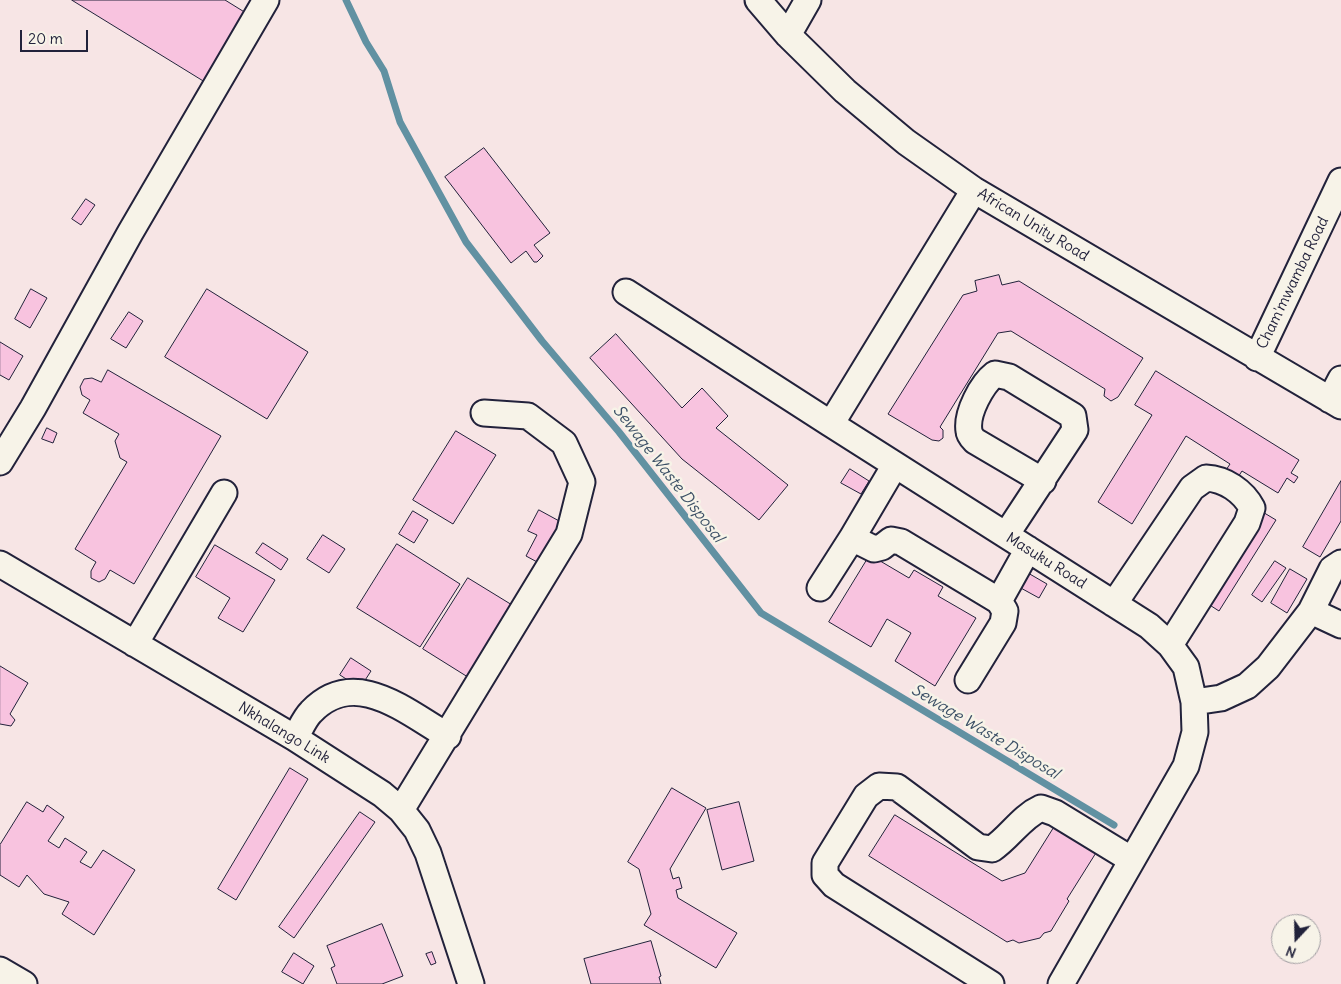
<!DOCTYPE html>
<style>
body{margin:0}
#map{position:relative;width:1341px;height:984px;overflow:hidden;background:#f7f3e8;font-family:Delius,sans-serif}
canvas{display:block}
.north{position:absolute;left:1271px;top:914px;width:50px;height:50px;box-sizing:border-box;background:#f7f3e8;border:1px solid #a29fa3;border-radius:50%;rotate:201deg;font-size:14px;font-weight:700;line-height:20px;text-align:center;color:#22223b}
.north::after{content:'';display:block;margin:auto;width:18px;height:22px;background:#22223b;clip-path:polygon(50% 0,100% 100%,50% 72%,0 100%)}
.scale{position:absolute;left:20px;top:30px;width:68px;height:22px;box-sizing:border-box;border:2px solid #22223b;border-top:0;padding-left:6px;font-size:15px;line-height:18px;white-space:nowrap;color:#22223b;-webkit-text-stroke:4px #f7f3e8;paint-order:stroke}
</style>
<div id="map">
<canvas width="1341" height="984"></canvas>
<div class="north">N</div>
<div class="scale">20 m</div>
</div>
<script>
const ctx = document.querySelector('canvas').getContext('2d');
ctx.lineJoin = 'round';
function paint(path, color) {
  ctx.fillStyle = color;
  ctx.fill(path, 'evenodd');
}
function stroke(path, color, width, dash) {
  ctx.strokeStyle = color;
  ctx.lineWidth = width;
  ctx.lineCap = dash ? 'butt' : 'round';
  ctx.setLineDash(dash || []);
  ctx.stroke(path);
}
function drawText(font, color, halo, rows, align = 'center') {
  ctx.font = font + ' Delius,sans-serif';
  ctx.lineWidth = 5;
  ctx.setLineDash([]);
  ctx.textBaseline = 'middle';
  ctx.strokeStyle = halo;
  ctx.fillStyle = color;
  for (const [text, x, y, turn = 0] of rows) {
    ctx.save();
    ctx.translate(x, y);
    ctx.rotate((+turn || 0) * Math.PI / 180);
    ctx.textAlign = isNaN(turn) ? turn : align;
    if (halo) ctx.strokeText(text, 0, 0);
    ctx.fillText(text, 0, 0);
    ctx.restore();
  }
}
paint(new Path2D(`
 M0 0H1341V984H0ZM1281 924H1311V954H1281Z`), '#f7e5e5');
stroke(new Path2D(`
 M346 0 366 42 384 71 400 122 466 242 542 341 619 432 761 613 1114 825`), '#6191a2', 7);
const building = new Path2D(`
 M72 0H225L246 13 204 81Z
 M484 148 550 233 534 245 543 256 537 262H534L526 251 511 263 445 177Z
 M86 199 95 205 81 225 72 219Z
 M999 275 1002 285 1019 281 1143 358 1118 397 1111 401 1104 396 1105 389 1011 331 998 333 940 427 943 430V438L939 441 932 440 888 414 963 295 977 291 975 281Z
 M31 289 47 298 30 328 15 319Z
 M207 289 308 352 267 419 165 357Z
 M129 312 143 321 126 348 111 339Z
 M616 334 682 408 702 388 728 416 716 428 788 485 759 520 682 459 590 358Z
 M0 342 23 356 9 380 0 375Z
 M108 370 221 436 134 584 110 570 105 579 99 582 91 578V571L96 562 75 549 127 462 120 458 115 441 119 434 83 413 90 400 82 395 80 387 84 379 92 378 101 382Z
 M1156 371 1299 460 1291 473 1298 477 1294 483 1287 478 1278 493 1242 471 1234 483 1222 476 1230 464 1186 436 1132 524 1098 502 1152 415 1135 405Z
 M47 428 57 433 53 443 42 439Z
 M456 431 496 455 453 524 413 500Z
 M850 469 869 481 861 494 841 483Z
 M1341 481V521L1320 557 1303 547Z
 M539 510 561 522 539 563 526 556 537 535 528 531Z
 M413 511 428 520 414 543 399 534Z
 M1261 511 1276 520 1219 611 1205 602Z
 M323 535 345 549 329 573 307 559Z
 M263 543 288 559 281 570 256 553Z
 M397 544 460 584 420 647 357 608Z
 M215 545 275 580 243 632 218 618 230 598 196 577Z
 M870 555 909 578 914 570 943 587 938 596 976 618 935 686 895 661 911 633 887 619 871 647 829 622Z
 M1275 561 1286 568 1262 602 1252 595Z
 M1290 569 1307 579 1287 613 1271 603Z
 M1028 573 1047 584 1039 598 1019 587Z
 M468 578 517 608 471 679 423 649Z
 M351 658 371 671 360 688 340 675Z
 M0 666 28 683 10 714 15 720 11 726 0 724Z
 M290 768 308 779 236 900 218 889Z
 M672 788 706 808 670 869 673 879 679 877 682 888 676 890 678 898 737 933 716 968 644 925 651 914 639 869 628 862Z
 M27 802 43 812 47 805 64 817 48 841 59 848 65 838 87 852 80 862 91 868 103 850 135 870 94 935 62 914 69 902 44 894 27 875 19 887 0 875V845Z
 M739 802 754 861 722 870 707 810Z
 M360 812 375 822 294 938 279 927Z
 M895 815 1002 881 1025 873 1057 822 1099 848 1067 899 1069 901 1051 931 1044 933 1040 938 1019 943 1013 940 1007 942 869 856Z
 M382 924 403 976 382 984H337L331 968 335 966 327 946Z
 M651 941 661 976 659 977 661 984H591L584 959Z
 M432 952 436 963 431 965 426 954Z
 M294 953 314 966 303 984 282 972Z`);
paint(building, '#f8c3df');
stroke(building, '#22223b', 1);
const minor = new Path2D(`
 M758 0 788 35 845 91 906 142 974 190 1341 406
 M788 35 808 0
 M974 190 831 424 1149 626 1170 645 1186 667 1194 702 1195 732 1186 766 1061 984
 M626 292 831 424
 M1257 358 1341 181
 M1330 400 1341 379
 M0 462 33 408 130 233 266 0
 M1006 535 1075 430 1073 416 1009 377 995 374C982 384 966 413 969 431 969 434 972 438 975 441L1043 481
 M852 538 895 465
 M0 564 295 738 382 794 401 810 417 830 428 853 471 984
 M820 588 852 538 874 549 882 547 891 540 901 542 999 601 1005 611 1003 623 968 680
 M999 601 1028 549
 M1114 604 1192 488 1206 478C1225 479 1243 491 1252 508L1247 523 1170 645
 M1311 611 1341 625
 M135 644 224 493
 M1194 702 1221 698 1247 686 1268 667 1311 611 1332 569 1341 563
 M295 738C300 730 304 719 311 712 355 666 406 712 448 736
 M401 810 569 534 582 482 564 443 528 416 484 413
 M0 970 24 984
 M991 984 834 885 825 875V863L866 796 879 786 897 787 978 847 992 849C1010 837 1021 817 1041 808L1055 813 1132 860`);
stroke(minor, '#22223b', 29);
stroke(minor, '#f7f3e8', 25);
drawText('15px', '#22223b', '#f7f3e8', [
 ["African Unity Road",1033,225,31],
 ["Cham'mwamba Road",1293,283,-64],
 ["Masuku Road",1046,561,32],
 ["Nkhalango Link",284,733,31]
]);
drawText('italic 16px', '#3c5066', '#f7f3e8', [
 ["Sewage Waste Disposal",668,474,52],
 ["Sewage Waste Disposal",985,732,31]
]);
</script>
